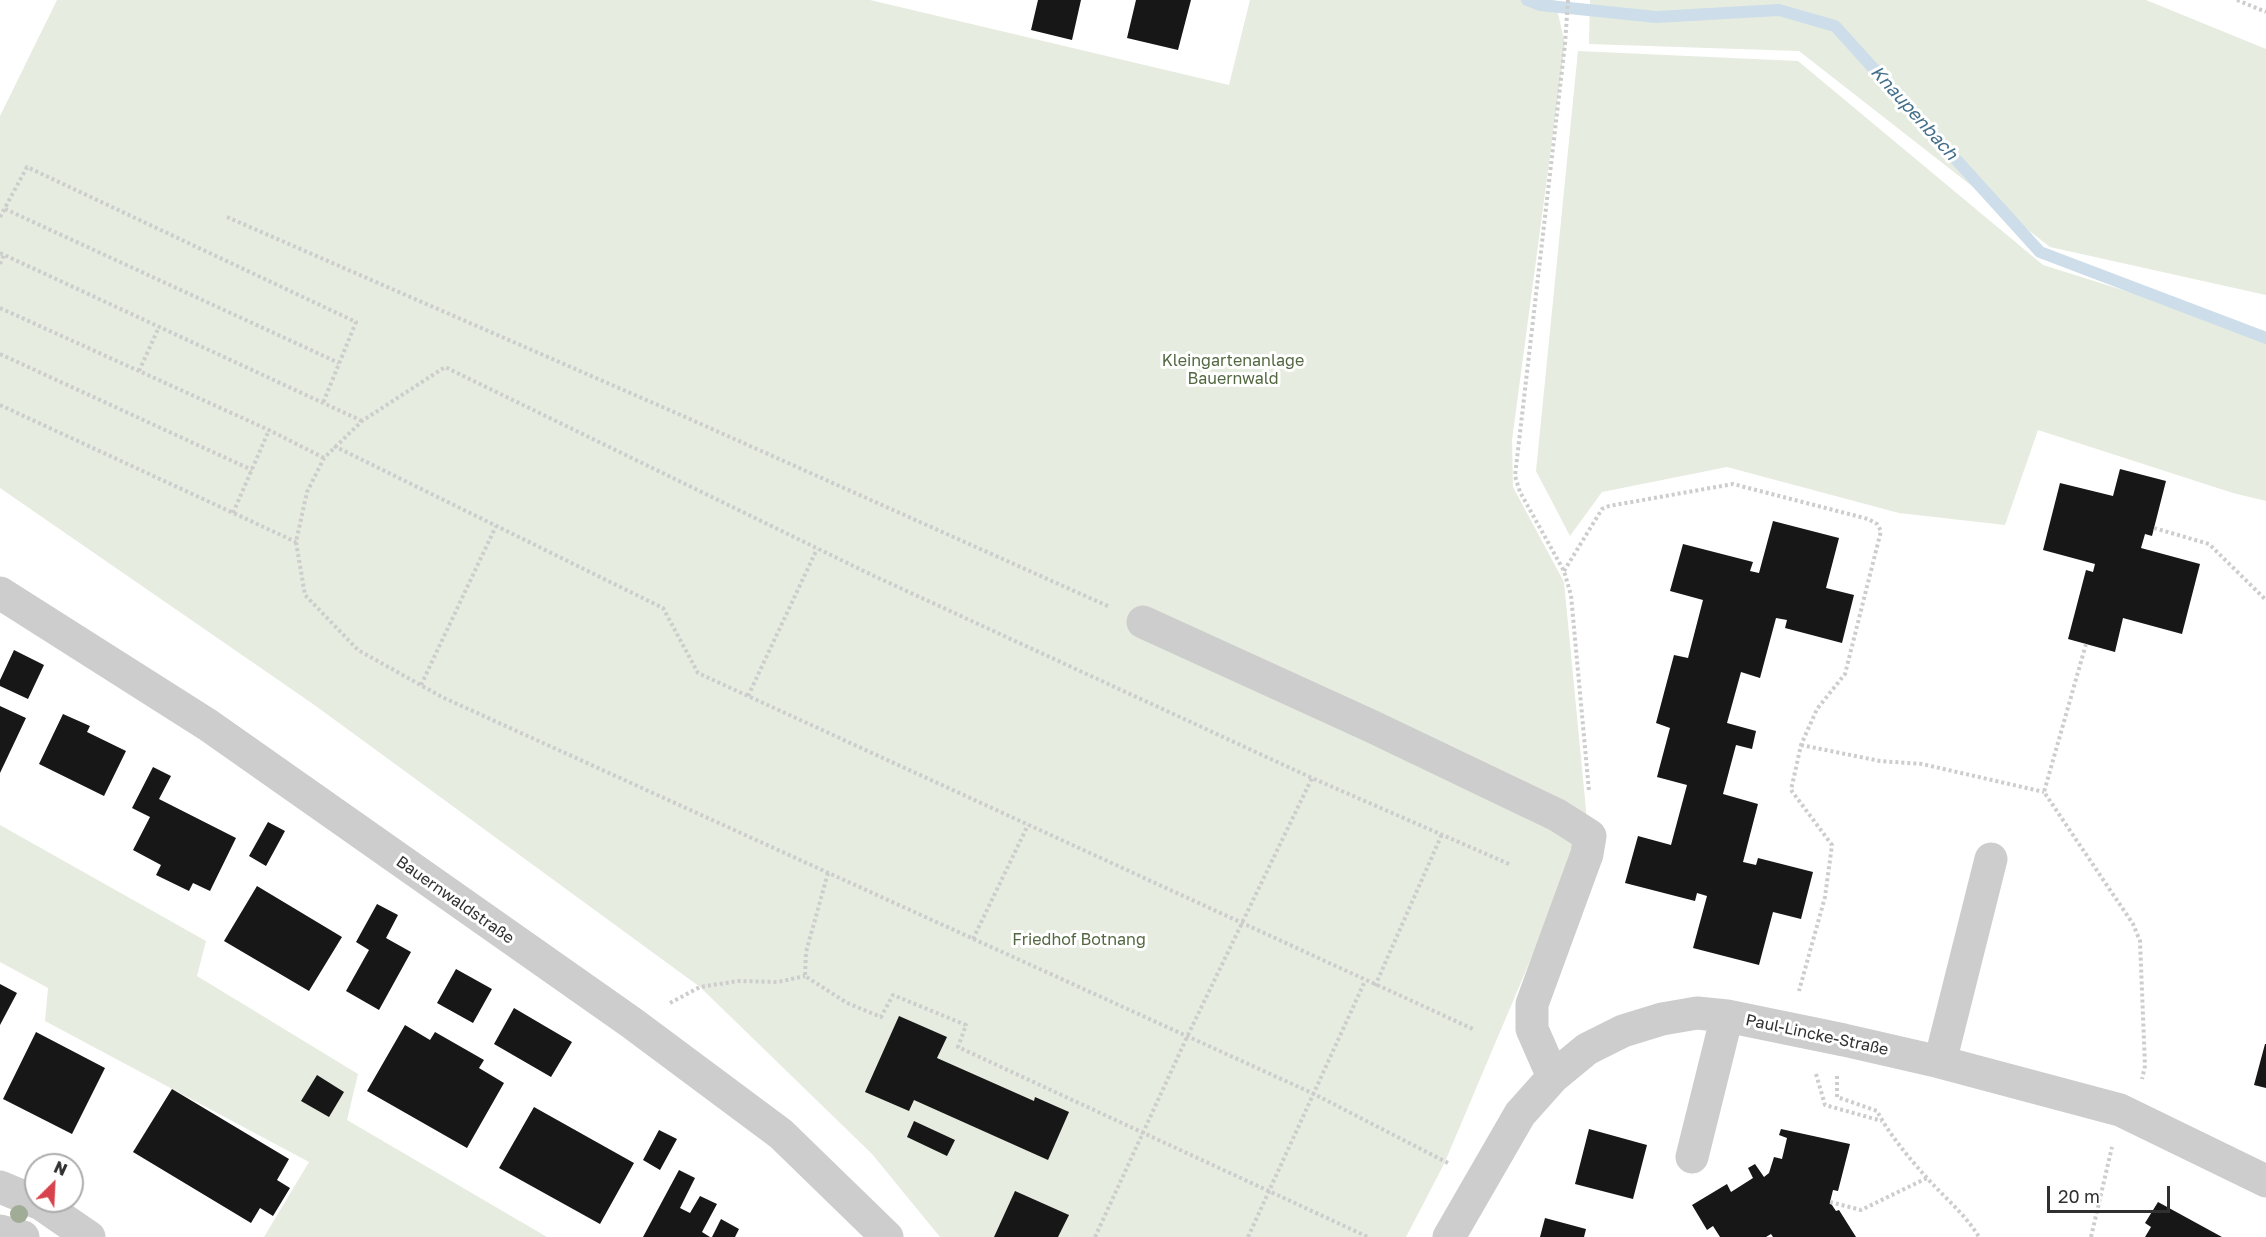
<!DOCTYPE html>
<meta charset="utf-8">
<style>
body{margin:0}
#map{position:relative;width:2266px;height:1237px;overflow:hidden;background:#fff;font-family:"Golos Text",sans-serif}
canvas{display:block}
.north{position:absolute;left:24px;top:1153px;width:60px;height:60px;box-sizing:border-box;background:#fff;border:2px solid #acacac;border-radius:50%;rotate:24deg;font-size:16px;font-weight:700;line-height:24px;text-align:center;color:#303030}
.north::after{content:'';display:block;margin:auto;width:21px;height:27px;background:#d6434c;clip-path:polygon(50% 0,100% 100%,50% 72%,0 100%)}
.scale{position:absolute;left:2047px;top:1186px;width:123px;height:27px;box-sizing:border-box;border:3px solid #303030;border-top:0;padding-left:8px;font-size:18px;line-height:21px;white-space:nowrap;color:#303030;-webkit-text-stroke:4px #fff;paint-order:stroke}
</style>
<div id="map">
<canvas width="2266" height="1237"></canvas>
<div class="north">N</div>
<div class="scale">20 m</div>
</div>
<script>
const ctx = document.querySelector('canvas').getContext('2d');
ctx.lineJoin = 'round';
function paint(path, color) {
  ctx.fillStyle = color;
  ctx.fill(path, 'evenodd');
}
function stroke(path, color, width, dash) {
  ctx.strokeStyle = color;
  ctx.lineWidth = width;
  ctx.lineCap = dash ? 'butt' : 'round';
  ctx.setLineDash(dash || []);
  ctx.stroke(path);
}
function drawText(font, color, halo, rows, align = 'center') {
  ctx.font = font + ' "Golos Text",sans-serif';
  ctx.lineWidth = 6;
  ctx.setLineDash([]);
  ctx.textBaseline = 'middle';
  ctx.strokeStyle = halo;
  ctx.fillStyle = color;
  for (const [text, x, y, turn = 0] of rows) {
    ctx.save();
    ctx.translate(x, y);
    ctx.rotate((+turn || 0) * Math.PI / 180);
    ctx.textAlign = isNaN(turn) ? turn : align;
    if (halo) ctx.strokeText(text, 0, 0);
    ctx.fillText(text, 0, 0);
    ctx.restore();
  }
}
paint(new Path2D(`
 M57 0H870L1229 85 1250 0H1555L1565 44 1512 440 1513 487 1564 582 1587 820 1580 843 1444 1164 1406 1237H940L872 1154 700 987 313 704 0 488V116Z
 M1590 0H2146L2266 49V295L2050 247 1799 51 1589 44Z
 M1578 51 1798 61 2043 265 2266 335V501L2233 493 2038 430 2005 525 1899 513 1727 467 1602 492 1570 536 1536 471Z
 M0 825 206 941 197 976 358 1074 347 1120 547 1237H264L309 1162 45 1021 48 988 0 962Z`), '#e6ecdf');
stroke(new Path2D(`
 M1527 0 1540 5 1656 17 1779 10 1835 26 2040 252 2266 338`), '#cddeea', 12);
paint(new Path2D(`
 M1038 0H1081L1072 40 1031 30Z
 M1136 0H1191L1178 50 1127 38Z
 M2120 469 2166 481 2152 536 2145 534 2141 548 2200 564 2182 634 2123 618 2115 652 2068 639 2086 570 2093 572 2095 564 2043 550 2060 483 2113 496Z
 M1773 521 1839 538 1826 588 1854 595 1842 643 1785 628 1787 620 1776 618 1760 678 1741 672 1727 723 1756 731 1752 749 1736 745 1723 794 1758 804 1743 862 1756 865 1758 858 1813 872 1801 919 1773 912 1759 965 1693 948 1707 896 1697 893 1695 901 1625 883 1638 836 1671 845 1687 785 1657 777 1670 728 1656 723 1674 655 1688 658 1703 600 1670 591 1683 544 1753 562 1750 571 1759 573Z
 M14 650 44 665 28 699 0 686V680Z
 M0 706 26 718 0 773Z
 M63 714 90 726 87 732 126 751 104 796 39 764Z
 M153 767 171 776 159 799 236 838 210 891 193 883 189 891 156 875 161 865 133 850 150 817 132 808Z
 M268 822 285 831 266 866 249 856Z
 M257 886 342 937 309 991 224 941Z
 M377 904 398 915 386 938 411 952 379 1010 346 991 369 950 356 942Z
 M456 969 492 989 473 1023 437 1003Z
 M0 984 17 993 0 1025Z
 M514 1008 572 1042 551 1077 494 1044Z
 M899 1016 947 1037 937 1058 1034 1101 1035 1097 1069 1112 1048 1160 914 1100 909 1111 865 1092Z
 M405 1025 430 1040 435 1032 484 1060 479 1068 504 1083 467 1148 367 1091Z
 M36 1032 105 1068 72 1134 3 1099Z
 M2265 1044H2266V1088L2254 1085Z
 M317 1075 344 1092 329 1117 301 1101Z
 M172 1089 289 1159 277 1180 290 1188 273 1216 260 1208 251 1223 133 1152Z
 M534 1107 634 1163 600 1224 499 1168Z
 M914 1121 955 1140 947 1156 907 1137Z
 M1589 1129 1647 1145 1633 1199 1575 1184Z
 M1781 1129 1850 1144 1838 1191 1833 1190 1830 1202 1836 1211 1839 1210 1856 1237H1773L1771 1234 1766 1237H1720L1713 1226 1707 1230 1692 1205 1727 1184 1731 1192 1753 1178 1748 1168 1755 1164 1764 1177 1769 1173 1774 1157 1782 1159 1787 1138 1779 1135Z
 M659 1130 677 1139 660 1170 643 1160Z
 M679 1170 695 1178 680 1208 690 1213 700 1196 717 1204 702 1232 710 1237H643Z
 M1015 1191 1069 1215 1058 1237H994Z
 M2158 1202 2222 1237H2145L2151 1227 2145 1223Z
 M1545 1218 1586 1229 1584 1237H1540Z
 M721 1219 739 1229 735 1237H712Z`), '#171717');
stroke(new Path2D(`
 M1568 0 1565 44 1515 476 1520 492 1564 571 1571 595 1589 791
 M2237 0 2266 12
 M5 209 339 363
 M0 217 27 167 356 322 323 403
 M227 217 683 416 1110 607
 M0 253 362 421
 M0 264 4 255
 M0 308 269 430 324 458
 M0 354 252 470
 M139 371 159 327
 M0 405 296 542
 M334 446 663 608 698 673 1473 1029
 M233 513 269 430
 M2154 528 2209 544 2266 600
 M1564 571 1602 509 1609 506 1733 484 1868 519 1877 524 1881 531 1845 674 1817 709 1801 745 1791 790 1832 845 1825 897 1799 991
 M2086 644 2044 792 2133 924 2140 941 2145 1066 2142 1079
 M421 685 496 526
 M748 696 817 549
 M1801 745 1880 761 1922 764 2044 792
 M828 873 806 952 805 976 847 1003 881 1017 893 995 966 1025 958 1047 1368 1237
 M973 939 1028 825
 M1375 986 1442 834
 M670 1003 700 987 738 981 778 982 805 976
 M1816 1074 1825 1105 1882 1121
 M1837 1076V1097L1877 1111C1889 1134 1909 1158 1927 1178 1945 1198 1965 1214 1979 1237
 M1448 1163 1312 1093 442 697 358 650 305 595 296 542 307 492 324 458 362 421 445 367 872 575 1312 778 1509 864
 M1830 1202 1861 1210 1927 1178
 M1095 1237 1187 1037 1312 778
 M1248 1237 1365 981
 M2091 1237 2112 1147`), '#cdcdcd', 4, [3, 3]);
stroke(new Path2D(`
 M0 593 208 725 632 1023 781 1134 887 1237
 M1143 622 1371 726 1557 815 1590 836 1587 854 1532 1004V1029L1553 1077
 M1940 1062 1991 859
 M1692 1157 1727 1016
 M0 1187 41 1204 89 1237
 M0 1231 23 1237
 M1449 1237 1520 1114 1553 1077 1587 1049 1623 1031 1662 1019 1697 1013 1727 1016 1844 1040 1940 1062 2120 1110 2266 1181`), '#cdcdcd', 33);
ctx.fillStyle = '#a0ac96';
for (const [x, y] of [
 [19,1214]
]) {
  ctx.beginPath();
  ctx.arc(x, y, 9, 0, 2 * Math.PI);
  ctx.fill();
}
drawText('16px', '#536841', '#fff', [
 ["Kleingartenanlage",1233,361],
 ["Bauernwald",1233,379],
 ["Friedhof Botnang",1079,940]
]);
drawText('16px', '#303030', '#fff', [
 ["Bauernwaldstraße",455,900,35],
 ["Paul-Lincke-Straße",1817,1035,12]
]);
drawText('italic 18px', '#446f8b', '#fff', [
 ["Knaupenbach",1914,113,48]
]);
</script>
